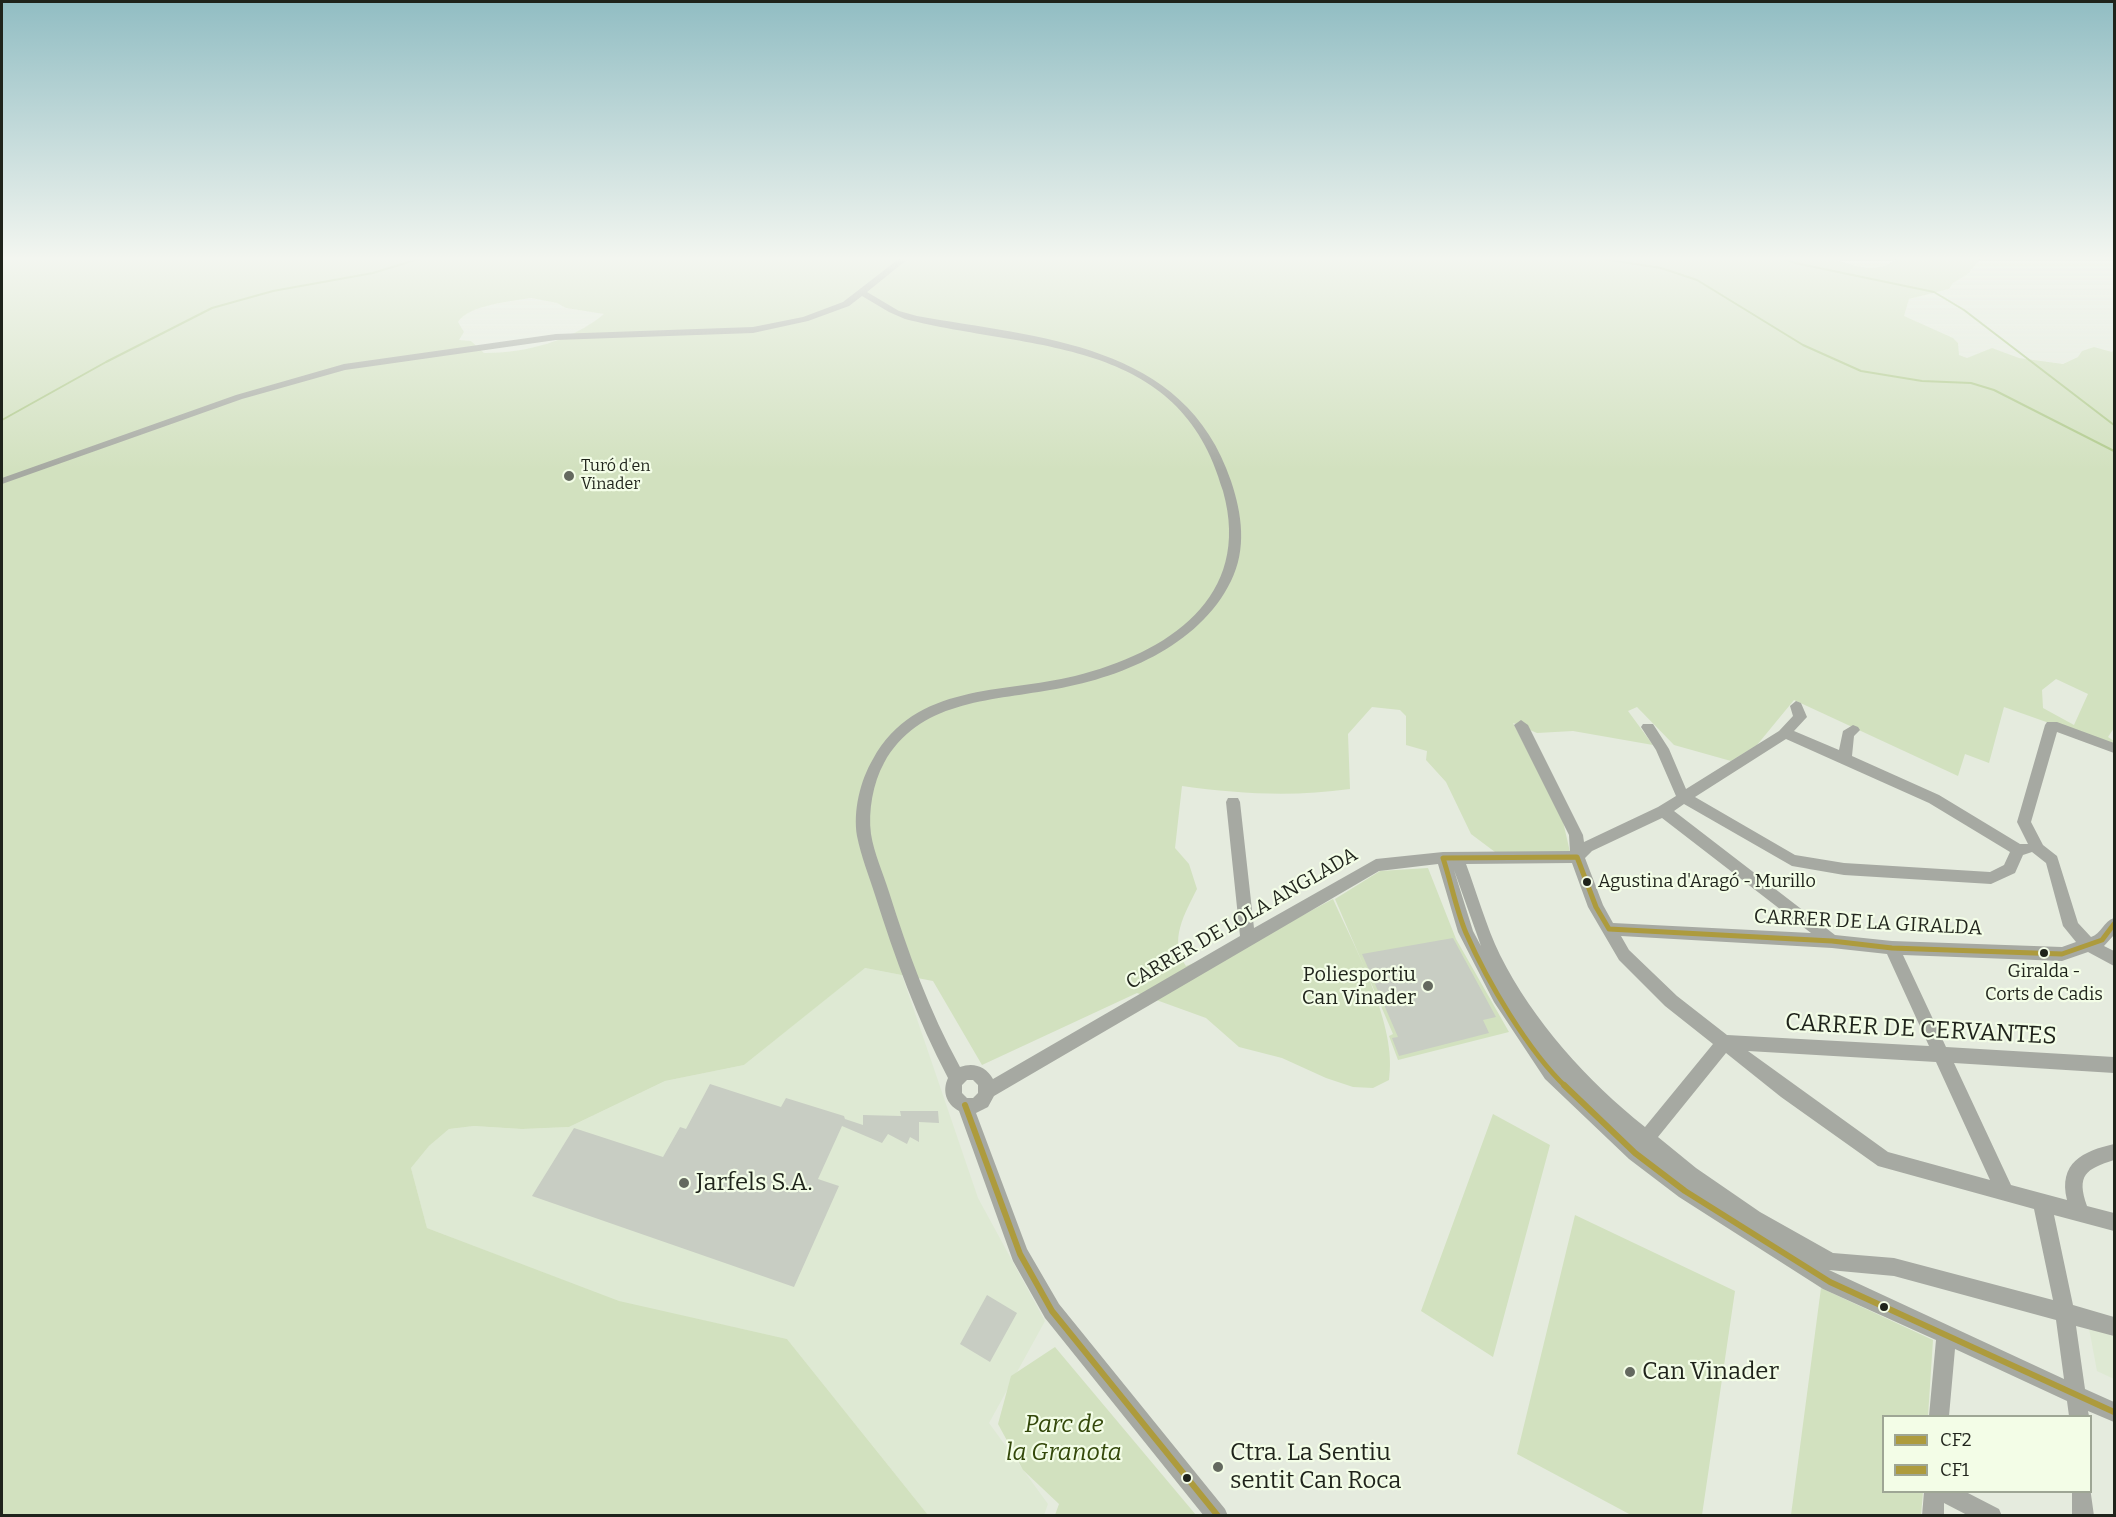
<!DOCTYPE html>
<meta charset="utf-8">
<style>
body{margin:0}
#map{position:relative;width:2116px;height:1517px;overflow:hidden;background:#e5ebde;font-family:Bitter,serif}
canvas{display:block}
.frame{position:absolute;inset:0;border:3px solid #1f231b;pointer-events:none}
.legend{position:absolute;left:1882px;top:1415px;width:210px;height:78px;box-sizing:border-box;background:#f3fde7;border:2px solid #9ea695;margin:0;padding:8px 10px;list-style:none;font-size:18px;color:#1f231b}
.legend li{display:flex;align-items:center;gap:12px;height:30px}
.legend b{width:30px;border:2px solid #9ea695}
</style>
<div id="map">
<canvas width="2116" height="1517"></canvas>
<div class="frame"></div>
<ul class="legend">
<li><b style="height:8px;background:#ad9b3d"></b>CF2</li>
<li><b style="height:8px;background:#ad9b3d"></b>CF1</li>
</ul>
</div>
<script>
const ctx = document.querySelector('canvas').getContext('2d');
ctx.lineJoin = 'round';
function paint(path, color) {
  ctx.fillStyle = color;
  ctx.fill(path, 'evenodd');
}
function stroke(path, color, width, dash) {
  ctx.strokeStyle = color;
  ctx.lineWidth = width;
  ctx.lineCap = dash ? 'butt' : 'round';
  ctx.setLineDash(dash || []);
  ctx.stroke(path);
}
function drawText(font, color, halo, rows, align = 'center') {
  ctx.font = font + ' Bitter,serif';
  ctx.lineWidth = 4.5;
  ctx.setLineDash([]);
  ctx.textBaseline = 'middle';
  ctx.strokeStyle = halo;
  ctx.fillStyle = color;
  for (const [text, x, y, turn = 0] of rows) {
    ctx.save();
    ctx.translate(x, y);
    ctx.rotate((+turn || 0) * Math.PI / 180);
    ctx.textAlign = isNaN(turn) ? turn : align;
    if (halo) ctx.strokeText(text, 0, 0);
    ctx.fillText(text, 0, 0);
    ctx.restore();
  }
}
paint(new Path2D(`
 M864 968 902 975 978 1198 1045 1321 989 1423 1048 1504 1044 1515H928L787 1339 619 1302 427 1228 411 1168 429 1146 449 1129 474 1126 522 1129 569 1127 665 1081 744 1065Z
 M2088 1323 2114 1330V1379L2097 1371Z`), '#dee9d3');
paint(new Path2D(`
 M2 258H1831C1852 266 1880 275 1897 258H1981L1968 274 1953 283 1949 289 1909 299 1904 316 1953 338 1958 343 1959 355 1967 358 1992 348 2019 358 2063 364 2078 357 2082 351 2094 347 2112 352 2114 349V728L2108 737 2114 741V746L2004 707 1989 763 1965 754 1958 776 1794 700 1757 745 1731 761 1674 745 1637 707 1628 711 1653 745 1573 731 1537 733 1513 723 1562 817 1570 852 1503 858 1471 834 1446 782 1426 760 1427 751 1406 745V716L1400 710 1372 707 1348 734 1350 789C1293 797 1239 794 1182 786L1175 848 1189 864 1197 889C1185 913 1168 941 1186 966L1258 939 1333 899C1355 948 1398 1026 1389 1080L1373 1088 1353 1087 1326 1078 1282 1058 1239 1047 1206 1018 1137 993 982 1065 933 981 865 968 744 1065 665 1081 569 1127 522 1129 474 1126 449 1129 429 1146 411 1168 427 1228 619 1301 787 1339 928 1515 2 1516ZM531 298 557 303 566 308 604 314C571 341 526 353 484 353L471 341 459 340 464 332 458 322C468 305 513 301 531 298ZM2056 679 2088 694 2074 725 2043 708 2042 690Z
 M1428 868 1456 939 1509 1032 1398 1060 1389 1036 1393 1034 1335 899 1380 871Z
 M1493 1114 1550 1145 1493 1357 1421 1311Z
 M1575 1215 1735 1291 1702 1515H1631L1517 1454Z
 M1821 1288 1933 1340 1928 1416H1884V1492H1923L1921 1515H1791Z
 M1055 1347 1196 1515H1055L1059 1504 1023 1470 998 1424 1011 1376Z`), '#d2e1bf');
stroke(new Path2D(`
 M1596 258 1661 268 1697 280 1803 345 1861 371 1922 381 1971 383 1994 390 2114 451
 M1783 258 1795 263 1934 292 1964 310 2114 425
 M2 420 106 362 212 308 273 291 373 273 422 258`), '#b0ca8b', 2);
paint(new Path2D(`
 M1453 938 1496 1017 1483 1020 1489 1033 1399 1056 1392 1038 1398 1037 1362 954Z
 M710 1084 781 1107 786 1098 844 1116 845 1119 863 1125V1115L901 1116 900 1111H938L939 1123 919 1122V1142L910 1137 907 1144 888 1134 882 1143 842 1126 818 1179 839 1186 794 1287 532 1196 574 1128 663 1157 680 1127 686 1129Z
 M987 1295 1017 1313 990 1362 960 1344Z`), '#c8cdc3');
paint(new Path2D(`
 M900 258H909L867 292 899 311 917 316C1038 338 1185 342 1231 481 1242 514 1247 549 1231 581 1199 647 1118 679 1050 690 989 701 918 701 884 763 873 783 868 811 871 834 874 853 883 873 889 892 908 952 929 1011 960 1067 973 1062 986 1066 993 1079L1240 936 1226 802 1228 798H1238L1240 802 1254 928 1376 859 1443 852 1570 851 1569 835 1514 725 1521 720 1528 725 1583 835 1584 842 1658 807 1676 796 1656 750 1641 727 1643 724H1653L1669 749 1686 789 1779 731 1793 716 1790 706 1796 701 1801 703 1807 717 1794 731 1839 750 1843 731 1853 725 1858 727 1860 730 1854 736 1852 756 1939 795 2020 844H2028L2017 822 2045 725 2047 722H2057L2114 743V753L2057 732 2031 822 2043 845 2057 856 2078 923 2091 937C2101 934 2104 921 2114 918V935L2104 946 2114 951V966L2088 952 2062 961 1903 955 1946 1047 2114 1057V1073L1954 1063 2011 1185 2067 1200C2058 1163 2083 1151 2114 1144V1160C2086 1169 2076 1175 2087 1206L2114 1213V1231L2054 1215 2073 1305 2114 1317V1336L2076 1326 2085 1389 2114 1402V1422L2088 1411 2089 1416H2069L2067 1401 1955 1349 1949 1416H1929L1936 1340 1823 1289 1679 1197 1629 1159 1545 1079 1494 1002 1458 932 1438 864 1379 871 994 1096 988 1107 976 1113 1027 1249 1059 1304 1225 1509 1228 1516H1204L1045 1318 1013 1261 959 1111C946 1104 942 1091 948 1078 917 1019 895 958 875 895 869 876 861 856 857 836 853 811 860 781 873 759 916 682 1002 694 1075 676 1167 653 1253 598 1223 491 1181 335 1029 351 905 319L889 312 862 296 849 306 808 321 753 333 556 340 345 370 242 399 2 484V478L236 395 344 364 556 334 753 327 803 317 843 302ZM1786 739 1929 803 2010 852 2004 865 1990 872 1844 863 1795 855 1695 797ZM1684 804 1792 866 1844 875 1991 884 2015 873 2023 855 2032 852 2046 863 2063 926 2076 942 2062 947 1892 941 1835 935 1674 811ZM1662 818 1811 933 1613 923 1603 905 1585 858 1592 851ZM1572 863 1588 907 1619 960 1665 1006 1713 1044 1645 1127C1587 1081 1533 1021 1500 955 1486 926 1477 893 1466 864ZM1454 870 1481 946 1473 931ZM1621 936 1832 948 1887 954 1929 1046 1727 1035 1677 996 1629 950ZM1748 1051 1936 1062 1990 1180 1888 1152ZM1726 1053 1781 1097 1878 1166 2034 1209 2053 1300 1894 1258 1833 1253 1760 1212 1696 1168 1658 1137ZM967 1080H973L978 1085V1093L973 1098H967L962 1093V1085ZM1829 1270 1894 1276 2056 1320 2064 1379Z
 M2090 1487 2094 1516H2072V1492H2090Z
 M1924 1492H1966L1999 1509 2002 1516H1969L1944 1503V1516H1922Z`), '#a6a9a2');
stroke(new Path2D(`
 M1609 929 1832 941 1892 948 2062 954 2102 940 2114 924
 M1566 1087C1528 1051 1487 981 1466 933 1456 909 1451 882 1443 858L1577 857 1596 907 1609 929`), '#ad9b3d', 5);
stroke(new Path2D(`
 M1564 1085 1635 1153 1685 1191 1830 1282 2114 1412`), '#ad9b3d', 6);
stroke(new Path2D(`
 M965 1105 1020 1254 1052 1311 1218 1516`), '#ad9b3d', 6);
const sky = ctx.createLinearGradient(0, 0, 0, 470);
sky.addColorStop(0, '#91bdc3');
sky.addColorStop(0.55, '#f3f6f0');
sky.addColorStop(1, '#f3f6f000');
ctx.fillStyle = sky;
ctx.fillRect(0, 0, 2116, 470);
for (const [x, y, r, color] of [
 [569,476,6,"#64695f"],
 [1587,882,5,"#1f231b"],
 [2044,953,5,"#1f231b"],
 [1428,986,6,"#64695f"],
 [684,1183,6,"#64695f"],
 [1884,1307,5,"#1f231b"],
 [1630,1372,6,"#64695f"],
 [1218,1467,6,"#64695f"],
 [1187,1478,5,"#1f231b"]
]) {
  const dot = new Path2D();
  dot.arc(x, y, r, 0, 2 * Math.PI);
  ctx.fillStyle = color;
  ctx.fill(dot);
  stroke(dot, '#f3fde7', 2);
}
drawText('16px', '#1f231b', '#f3fde7', [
 ["Turó d'en",581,467],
 ["Vinader",581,485]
], 'left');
drawText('18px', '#1f231b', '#f3fde7', [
 ["Agustina d'Aragó - Murillo",1598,882],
 ["Giralda -",2044,972,"center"],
 ["Corts de Cadis",2044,995,"center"]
], 'left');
drawText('20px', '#1f231b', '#f3fde7', [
 ["CARRER DE LOLA ANGLADA",1242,919,-30],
 ["CARRER DE LA GIRALDA",1868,923,3]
]);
drawText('20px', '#1f231b', '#f3fde7', [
 ["Poliesportiu",1416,975],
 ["Can Vinader",1416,998]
], 'right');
drawText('24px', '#1f231b', '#f3fde7', [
 ["CARRER DE CERVANTES",1921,1030,3]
]);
drawText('24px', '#1f231b', '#f3fde7', [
 ["Jarfels S.A.",696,1183],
 ["Can Vinader",1642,1372],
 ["Ctra. La Sentiu",1230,1453],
 ["sentit Can Roca",1230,1481]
], 'left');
drawText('italic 24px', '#33480a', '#f3fde7', [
 ["Parc de",1064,1425],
 ["la Granota",1064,1453]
]);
</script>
